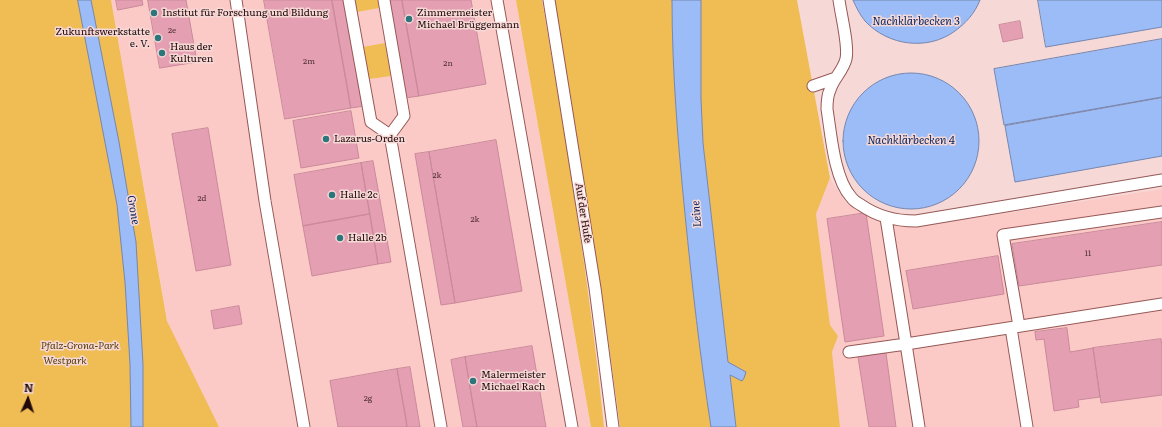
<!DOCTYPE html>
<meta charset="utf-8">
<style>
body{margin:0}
#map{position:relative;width:1162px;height:427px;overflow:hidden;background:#f6d9d7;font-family:Literata,serif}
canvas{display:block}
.north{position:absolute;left:8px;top:379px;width:40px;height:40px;-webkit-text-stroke:3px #f6d9d7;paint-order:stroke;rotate:3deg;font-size:11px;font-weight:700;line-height:16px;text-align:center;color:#200909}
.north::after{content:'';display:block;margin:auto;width:14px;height:18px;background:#200909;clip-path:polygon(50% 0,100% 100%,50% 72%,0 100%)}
</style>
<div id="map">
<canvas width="1162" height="427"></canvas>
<div class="north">N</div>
</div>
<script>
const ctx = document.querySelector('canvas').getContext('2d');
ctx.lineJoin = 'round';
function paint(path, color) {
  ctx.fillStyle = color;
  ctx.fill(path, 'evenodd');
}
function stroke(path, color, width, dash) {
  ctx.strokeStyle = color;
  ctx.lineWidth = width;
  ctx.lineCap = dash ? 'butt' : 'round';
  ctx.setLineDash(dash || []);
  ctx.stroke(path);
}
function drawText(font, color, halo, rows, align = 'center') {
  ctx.font = font + ' Literata,serif';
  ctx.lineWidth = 3;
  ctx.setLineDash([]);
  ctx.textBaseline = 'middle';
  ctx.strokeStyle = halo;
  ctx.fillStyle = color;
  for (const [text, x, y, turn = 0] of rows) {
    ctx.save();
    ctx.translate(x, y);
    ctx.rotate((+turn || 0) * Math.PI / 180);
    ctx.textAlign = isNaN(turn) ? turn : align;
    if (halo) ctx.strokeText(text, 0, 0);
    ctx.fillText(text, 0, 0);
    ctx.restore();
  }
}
paint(new Path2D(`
 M111 0H516L591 427H186Z
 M830 178 846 203 866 213 898 225 916 227 1162 189V427H840L832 352 838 336 830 325 816 214Z`), '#fbcac7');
paint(new Path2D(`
 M0 0H111L167 321 219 427H0Z
 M355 0H378L379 8 357 12Z
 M516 0H542C566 142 590 284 604 427H591Z
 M555 0H672C672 72 678 143 685 214 692 285 700 356 711 427H620L608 338Z
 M701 0H797L830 178 816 214 830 325 838 336 832 352 840 427H736L730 375 746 372 728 362 703 143 701 99Z
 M385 43 391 76 369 79 363 47Z`), '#f0bc54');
const water = new Path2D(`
 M78 0H91L119 142 136 242 143 365V427H131L130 364 125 282 117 205Z
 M672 0H701V99L703 143 728 362 746 372 744 378 742 381 730 375 736 427H711C700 356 692 285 685 214 678 143 672 72 672 0Z
 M853 0H980C975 13 966 23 955 31 928 51 888 46 865 21 860 15 856 7 853 0Z
 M1038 0H1162V27L1046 47Z
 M1162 39V97L1004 125 994 69Z
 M843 141a68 68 0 1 1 136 0a68 68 0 1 1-136 0Z
 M1162 98V156L1015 182 1005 126Z`);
paint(water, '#9bbcf6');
stroke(water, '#7686af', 1);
const building = new Path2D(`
 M116 0H142L143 5 118 10Z
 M148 0H186L197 62 160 68Z
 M264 0H332L351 108 285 119Z
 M332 0H345L364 106 351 108Z
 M388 0H402L419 96 405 98Z
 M402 0H471L486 84 419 96Z
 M1020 21 1023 38 1003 42 999 25Z
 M351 111 359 158 301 168 293 121Z
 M208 128 231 265 196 271 172 134Z
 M496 140 522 291 455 303 429 152Z
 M429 152 455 303 441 305 415 154Z
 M373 161 391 262 378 264 361 163Z
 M361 163 370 214 303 226 294 175Z
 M866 213 884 336 845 342 827 219Z
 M370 214 378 264 312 276 303 226Z
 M1162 222V265L1019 286 1012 244Z
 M998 256 1004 294 913 309 906 271Z
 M239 306 242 324 214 329 211 311Z
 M1067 328 1070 352 1093 348 1100 397 1078 400 1079 407 1054 411 1044 339 1036 340 1035 332Z
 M1161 339 1162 347V395L1101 403 1093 348Z
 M532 346 546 427H477L465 357Z
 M886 353 896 427H869L858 357Z
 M465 357 473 406 477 427H463L451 360Z
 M410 367 420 427H407L406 418 397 369Z
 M397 369 407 427H338L330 381Z`);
paint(building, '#e4a0b2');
stroke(building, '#cb8a9b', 1);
const service = new Path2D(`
 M236 0 265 201 304 427
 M349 0 371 122 390 135 441 427
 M384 0 404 116 390 135
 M497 0 572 427
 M549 0 595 288 613 427
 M839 0C841 15 849 46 846 59 843 71 833 79 830 90 827 96 827 102 827 109 831 134 834 178 851 197 853 200 857 203 861 205 878 217 895 221 916 221L1162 180
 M813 86 836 78
 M1019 326 1003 235 1162 212
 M1011 328 1027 427
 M849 352 906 344 886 218
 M919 427 906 344 1162 304`);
stroke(service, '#965856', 13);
stroke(service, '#fff', 11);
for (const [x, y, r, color] of [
 [154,13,4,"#2c767b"],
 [409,19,4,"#2c767b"],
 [158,38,4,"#2c767b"],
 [162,53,4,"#2c767b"],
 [326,139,4,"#2c767b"],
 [332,195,4,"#2c767b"],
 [340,238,4,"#2c767b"],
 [473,381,4,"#2c767b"]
]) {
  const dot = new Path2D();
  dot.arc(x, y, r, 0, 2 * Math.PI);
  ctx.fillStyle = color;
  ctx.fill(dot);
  stroke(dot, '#f6d9d7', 1.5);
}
drawText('8px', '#512f33', null, [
 ["2e",172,31],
 ["2m",309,62],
 ["2n",448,64],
 ["2k",437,176],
 ["2d",202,199],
 ["2k",475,220],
 ["11",1088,254],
 ["2g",368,399]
]);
drawText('10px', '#200909', '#f6d9d7', [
 ["Institut für Forschung und Bildung",162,13],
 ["Zimmermeister",417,13],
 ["Michael Brüggemann",417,25],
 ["Zukunftswerkstatte",150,32,"right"],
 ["e. V.",150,44,"right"],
 ["Haus der",170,47],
 ["Kulturen",170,59],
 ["Lazarus-Orden",334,139],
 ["Halle 2c",340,195],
 ["Halle 2b",348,238],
 ["Malermeister",481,375],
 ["Michael Rach",481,387]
], 'left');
drawText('10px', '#200909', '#f6d9d7', [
 ["Auf der Hufe",583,213,81]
]);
drawText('italic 10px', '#533b06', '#f6d9d7', [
 ["Pfalz-Grona-Park",80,346],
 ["Westpark",65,361]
]);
drawText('italic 11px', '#07245d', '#f6d9d7', [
 ["Nachklärbecken 3",916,22],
 ["Nachklärbecken 4",911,141],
 ["Grone",133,210,80],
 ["Leine",697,214,-95]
]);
</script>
